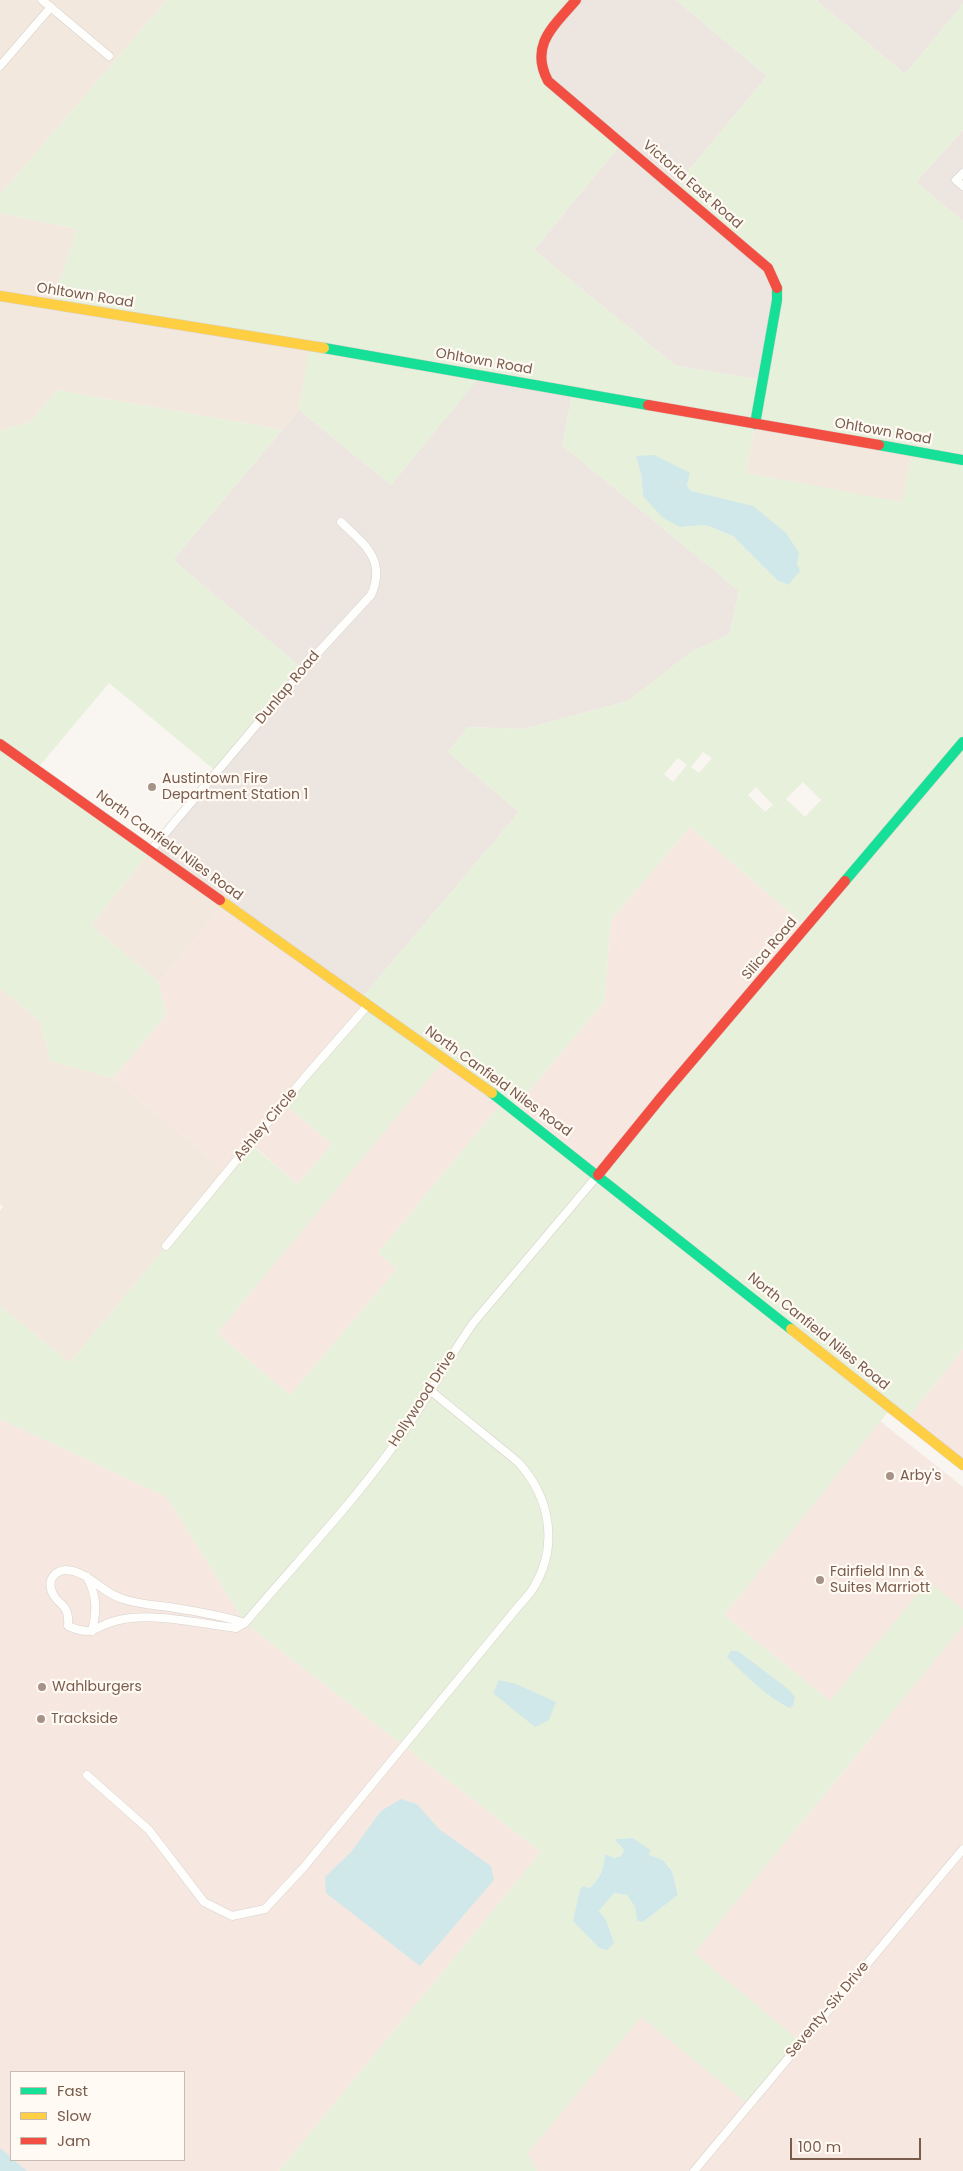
<!DOCTYPE html>
<style>
body{margin:0}
#map{position:relative;width:963px;height:2171px;overflow:hidden;background:#f9f5f0;font-family:Poppins,sans-serif}
canvas{display:block}
.legend{position:absolute;left:10px;top:2071px;width:175px;height:90px;box-sizing:border-box;background:#fffaf3;border:1px solid #cabbb1;margin:0;padding:6px 9px;list-style:none;font-size:15px;color:#7a5c4d}
.legend li{display:flex;align-items:center;gap:10px;height:25px}
.legend b{width:25px;border:1px solid #cabbb1}
.scale{position:absolute;left:790px;top:2138px;width:131px;height:22px;box-sizing:border-box;border:2px solid #7a5c4d;border-top:0;padding-left:6px;font-size:15px;line-height:18px;white-space:nowrap;color:#7a5c4d;-webkit-text-stroke:4px #fffaf3;paint-order:stroke}
</style>
<div id="map">
<canvas width="963" height="2171"></canvas>
<ul class="legend">
<li><b style="height:6px;background:#16e098"></b>Fast</li>
<li><b style="height:6px;background:#ffcf43"></b>Slow</li>
<li><b style="height:6px;background:#f24e42"></b>Jam</li>
</ul>
<div class="scale">100 m</div>
</div>
<script>
const ctx = document.querySelector('canvas').getContext('2d');
ctx.lineJoin = 'round';
function paint(path, color) {
  ctx.fillStyle = color;
  ctx.fill(path, 'evenodd');
}
function stroke(path, color, width, dash) {
  ctx.strokeStyle = color;
  ctx.lineWidth = width;
  ctx.lineCap = dash ? 'butt' : 'round';
  ctx.setLineDash(dash || []);
  ctx.stroke(path);
}
function drawText(font, color, halo, rows, align = 'center') {
  ctx.font = font + ' Poppins,sans-serif';
  ctx.lineWidth = 4.5;
  ctx.setLineDash([]);
  ctx.textBaseline = 'middle';
  ctx.strokeStyle = halo;
  ctx.fillStyle = color;
  for (const [text, x, y, turn = 0] of rows) {
    ctx.save();
    ctx.translate(x, y);
    ctx.rotate((+turn || 0) * Math.PI / 180);
    ctx.textAlign = isNaN(turn) ? turn : align;
    if (halo) ctx.strokeText(text, 0, 0);
    ctx.fillText(text, 0, 0);
    ctx.restore();
  }
}
paint(new Path2D(`
 M0 0H167L0 195Z
 M0 213 77 229 52 304 310 347 299 410 282 430 57 390 30 422 0 431Z
 M755 424 912 451 902 503 746 473Z
 M151 850 225 903 159 983 91 925Z
 M0 988 40 1021 51 1061 113 1078 227 1172 70 1363 0 1306V1211L3 1206 0 1204Z`), '#f2e8de');
paint(new Path2D(`
 M690 827 807 927 598 1175 514 1109 604 1002 611 920Z
 M225 903 368 1005 284 1104 332 1144 298 1184 251 1144 227 1172 113 1078 166 1015 159 983Z
 M444 1059 503 1101 378 1253 397 1269 290 1395 217 1333Z
 M963 1349V1465L906 1420Z
 M0 1419 167 1497 245 1623 541 1852 279 2171H0ZM11 2072H184V2160H11Z
 M880 1421 963 1487V2171H537L527 2153 873 1736 724 1615Z`), '#f6e8e1');
paint(new Path2D(`
 M576 0H676L767 76 674 188 768 268 776 284 763 380 676 366 534 250 622 143 551 84 538 58Z
 M816 0H963V4L905 74Z
 M963 130V221L916 182Z
 M481 375 573 391 562 445 739 591 729 635 694 650 628 701 523 729 468 727 448 752 519 812 360 1000 151 850 303 669 173 560 299 410 391 485Z`), '#ede5e0');
paint(new Path2D(`
 M167 0H576L548 34 543 73 622 143 534 250 676 366 763 380 777 300 773 275 674 188 767 76 676 0H816L905 74 963 4V130L916 182 963 221V1349L906 1420 891 1408 724 1615 830 1701 928 1581 963 1609V1626L694 1953 801 2042 749 2105 641 2017 528 2153 537 2171H279L541 1852 245 1623 167 1497 0 1419V1306L70 1363 250 1144 298 1184 332 1144 284 1104 368 1006 360 1000 519 812 448 752 468 727 523 729 628 701 694 650 729 635 739 591 562 445 573 391 481 376 391 485 299 410 309 347 52 305 77 229 0 213V195ZM755 424 912 452 902 502 746 473ZM641 473H690L687 486 691 491 719 499 788 585 777 580 733 536 706 525 680 527 643 496ZM703 752 712 758 699 773 691 767ZM678 758 687 765 673 782 664 774ZM803 782 821 800 805 817 786 799ZM756 787 773 805 765 812 748 795ZM690 827 807 927 598 1174 514 1109 604 1002 611 920ZM445 1059 503 1101 378 1253 397 1269 290 1395 217 1333ZM738 1651 755 1666 728 1657ZM633 1838 649 1850V1855L663 1860 672 1870 678 1895 643 1922 637 1921 635 1907 627 1895 614 1893 599 1911 606 1920 599 1948 589 1938 583 1886 590 1888C599 1878 604 1868 605 1854L614 1858 621 1856 624 1850 619 1845 617 1839Z
 M57 390 282 430 173 560 303 669 217 772 109 683 37 769 151 850 91 925 159 983 166 1015 113 1078 51 1061 40 1021 0 988V431L30 422Z`), '#e7f0db');
paint(new Path2D(`
 M654 455 690 473 687 486 691 491 753 506 786 533 799 553 797 564 800 571 788 585 777 580 733 536 706 525 680 527 663 518 643 496 641 473 636 456Z
 M731 1651H738L788 1689 795 1697 793 1706 789 1708C765 1695 746 1676 727 1657Z
 M499 1680 516 1684 556 1702 549 1720 535 1727 493 1693Z
 M401 1799 417 1804 439 1829 491 1866 494 1880 420 1966 326 1893 325 1877 351 1852 381 1811Z
 M633 1838 650 1850 649 1855 663 1860 672 1871 678 1895 643 1922 637 1921 635 1907 627 1895 614 1893 599 1911 606 1920 614 1943 607 1950 599 1948 573 1921 580 1890 583 1886 590 1888C600 1878 604 1868 605 1854L614 1858 621 1856 624 1850 616 1841 617 1839Z
 M0 2148 11 2157V2160H14L27 2171H0Z`), '#d0e8ea');
const street = new Path2D(`
 M42 0 109 56
 M0 66 51 7
 M963 173 956 180 963 186
 M151 850 312 659 371 595C387 560 364 544 341 522
 M166 1246 305 1077 368 1005
 M66 1570C88 1571 100 1591 120 1598 136 1604 153 1605 169 1607 195 1611 220 1615 245 1623L236 1628C201 1624 154 1612 119 1620 94 1625 96 1638 68 1626 70 1602 57 1606 52 1592 47 1579 55 1571 66 1570Z
 M87 1577C97 1596 97 1610 92 1631
 M245 1623C300 1558 361 1495 409 1424 432 1391 450 1355 474 1322L598 1175
 M87 1775 149 1830 204 1902 232 1916 265 1909 304 1867 517 1608C523 1601 530 1594 534 1587 559 1545 550 1497 518 1462L431 1391
 M694 2171 963 1849`);
const fast = new Path2D(`
 M324 348 648 405
 M755 424 777 300V288
 M879 445 963 460
 M845 881 963 742
 M492 1093 791 1329`);
const slow = new Path2D(`
 M0 296 324 348
 M220 900 492 1093
 M791 1329 963 1465`);
const jam = new Path2D(`
 M576 0C554 26 529 45 548 81L768 268 777 288
 M648 405 879 445
 M0 744 220 900
 M598 1175 663 1095 845 881`);
stroke(street, '#d7d1cb', 9);
stroke(fast, '#d9d2cb', 11);
stroke(slow, '#d9d2cb', 11);
stroke(jam, '#d9d2cb', 11);
stroke(street, '#fefefd', 8);
stroke(fast, '#16e098', 10);
stroke(slow, '#ffcf43', 10);
stroke(jam, '#f24e42', 10);
for (const [x, y, r, color] of [
 [152,787,5,"#a69286"],
 [890,1476,5,"#a69286"],
 [820,1580,5,"#a69286"],
 [42,1687,5,"#a69286"],
 [41,1719,5,"#a69286"]
]) {
  const dot = new Path2D();
  dot.arc(x, y, r, 0, 2 * Math.PI);
  ctx.fillStyle = color;
  ctx.fill(dot);
  stroke(dot, '#fffaf3', 2);
}
drawText('14px', '#7a5c4d', '#fffaf3', [
 ["Victoria East Road",692,185,41],
 ["Ohltown Road",85,296,9],
 ["Ohltown Road",484,362,10],
 ["Ohltown Road",883,432,10],
 ["Dunlap Road",288,688,-50],
 ["North Canfield Niles Road",169,846,36],
 ["Silica Road",770,949,-50],
 ["North Canfield Niles Road",498,1082,36],
 ["Ashley Circle",266,1125,-50],
 ["North Canfield Niles Road",818,1332,39],
 ["Hollywood Drive",423,1399,-57],
 ["Seventy-Six Drive",828,2010,-50]
]);
drawText('14px', '#7a5c4d', '#fffaf3', [
 ["Austintown Fire",162,779],
 ["Department Station 1",162,795],
 ["Arby's",900,1476],
 ["Fairfield Inn &",830,1572],
 ["Suites Marriott",830,1588],
 ["Wahlburgers",52,1687],
 ["Trackside",51,1719]
], 'left');
</script>
